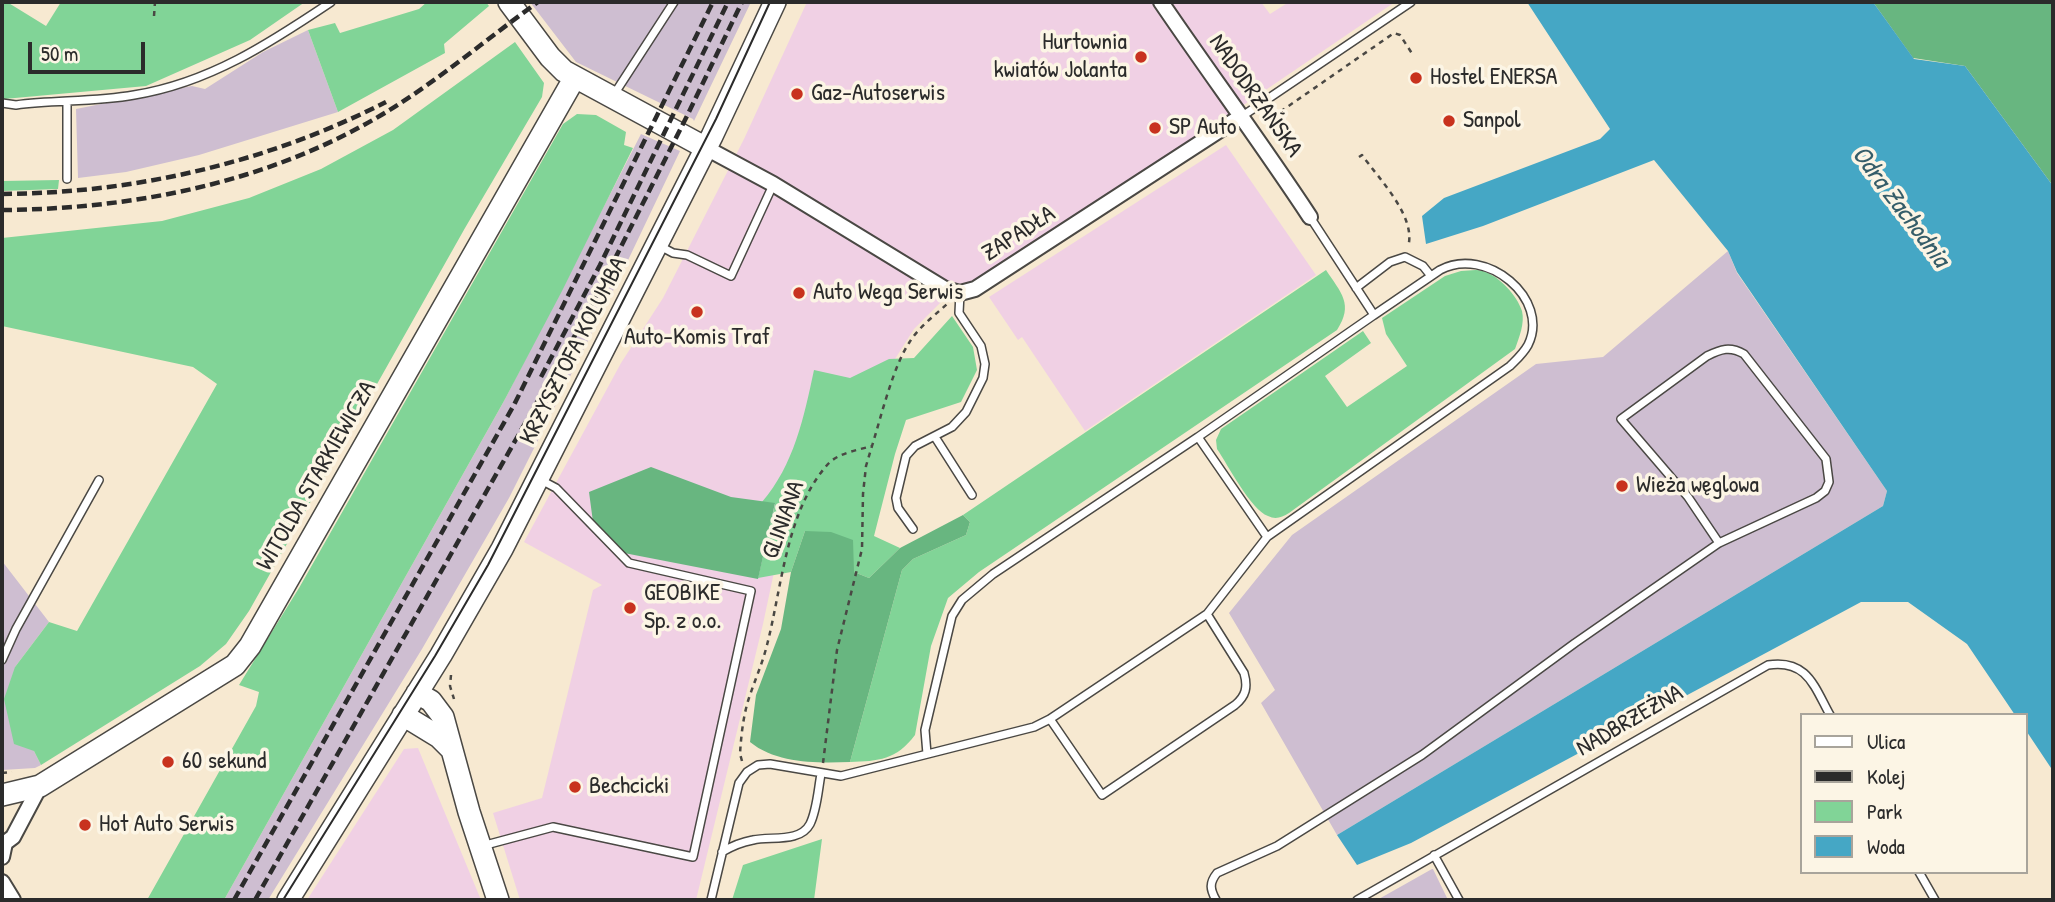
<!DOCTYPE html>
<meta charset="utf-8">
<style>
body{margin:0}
#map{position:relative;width:2055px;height:902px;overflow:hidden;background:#f7e9d1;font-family:"Patrick Hand",sans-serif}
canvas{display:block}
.frame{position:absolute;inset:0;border:4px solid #2b2b2b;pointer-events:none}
.legend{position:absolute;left:1800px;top:713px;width:228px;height:161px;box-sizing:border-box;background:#fcf5e5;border:2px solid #a8a49b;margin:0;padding:9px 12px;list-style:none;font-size:21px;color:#2b2b2b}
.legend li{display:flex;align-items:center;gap:14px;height:35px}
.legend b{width:35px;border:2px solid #a8a49b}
.scale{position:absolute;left:28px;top:42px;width:117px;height:32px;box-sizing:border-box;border:4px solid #2b2b2b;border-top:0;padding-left:9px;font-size:21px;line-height:24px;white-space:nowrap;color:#2b2b2b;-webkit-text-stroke:5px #fcf5e5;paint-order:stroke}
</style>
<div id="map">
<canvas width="2055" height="902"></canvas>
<div class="frame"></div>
<ul class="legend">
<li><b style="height:9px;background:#fff"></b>Ulica</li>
<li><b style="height:9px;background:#2b2b2b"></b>Kolej</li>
<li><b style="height:19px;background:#81d497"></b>Park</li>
<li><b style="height:19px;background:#45a7c5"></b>Woda</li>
</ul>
<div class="scale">50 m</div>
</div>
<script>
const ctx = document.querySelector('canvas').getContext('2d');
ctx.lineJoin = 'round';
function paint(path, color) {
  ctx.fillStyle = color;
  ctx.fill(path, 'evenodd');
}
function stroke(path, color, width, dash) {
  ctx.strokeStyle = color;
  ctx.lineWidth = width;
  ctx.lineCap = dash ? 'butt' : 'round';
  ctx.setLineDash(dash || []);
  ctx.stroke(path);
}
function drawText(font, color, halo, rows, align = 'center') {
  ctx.font = font + ' "Patrick Hand",sans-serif';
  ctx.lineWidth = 7;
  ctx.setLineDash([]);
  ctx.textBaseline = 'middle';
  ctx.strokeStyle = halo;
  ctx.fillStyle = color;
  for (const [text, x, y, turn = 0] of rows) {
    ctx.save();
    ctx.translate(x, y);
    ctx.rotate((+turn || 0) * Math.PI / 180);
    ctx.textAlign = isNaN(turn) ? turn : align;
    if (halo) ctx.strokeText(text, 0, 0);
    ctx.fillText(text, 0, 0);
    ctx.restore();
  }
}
paint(new Path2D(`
 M807 2H1261L1270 14 1289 2H1395L1245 104 990 271 973 282 955 288 914 329 781 539 763 624 696 900H520L493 813 542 798 593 590 602 585 524 542 621 363 663 298 744 139Z
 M1226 145 1316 275 1085 431 1022 337 1018 340 989 297Z
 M418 748 481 900H307L404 749Z`), '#f0d0e4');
paint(new Path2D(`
 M530 2H751L694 121 693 119 576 62Z
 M308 30 338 112 199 155 126 172 78 178 76 109 192 86 205 89 263 52Z
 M641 134 680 151 620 277 509 498 422 649 268 900H224L504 401Z
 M1728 251 1737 273 1887 491 1883 506 1337 835 1261 703 1275 690 1229 613 1292 535 1536 364 1603 357Z
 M2 561 49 622 15 667 34 751 41 765 35 768 2 770Z
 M1433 869 1448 900H1377L1432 869Z`), '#cebed1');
paint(new Path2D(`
 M2 2H7L46 26 61 2H305L250 40 146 86 4 99 2 97Z
 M427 2H486L489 6 444 44 445 53 338 112 308 30 335 23 340 33 419 9Z
 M515 42 544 83 542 97 465 228 249 611 226 644 200 666 41 765 34 751 14 744 4 699 15 667 49 622 77 631 217 384 193 367 2 326V238L162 221 249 198 321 169 393 130Z
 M577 114 596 115 626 132 624 145 633 148 562 291 504 401 224 900H147L256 706 259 692 239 685 299 588 563 124Z
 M59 180 58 189 2 191V181Z
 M1326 270C1341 293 1354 304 1337 330L979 572 948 598 931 646 915 735C896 760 879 761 850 762L902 570 913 559 966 535 970 522 963 515Z
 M1461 271C1468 271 1476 269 1483 271 1499 276 1517 295 1522 311 1525 323 1519 338 1515 349L1289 513C1282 517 1276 520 1268 516 1251 510 1228 465 1217 449L1216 440 1221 429 1363 331 1371 343 1325 376 1347 407 1407 366 1386 334 1382 318 1445 276Z
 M952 316 973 347 977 370 961 402 906 420 895 454 874 536 900 548 869 578 854 572 805 531 791 572 758 578 775 504 762 502C794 465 804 417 814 370L850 378 889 359 914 358Z
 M822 839 814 900H732L743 865Z`), '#81d497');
paint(new Path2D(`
 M1873 2H2053V186L1965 66 1913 58Z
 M651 467 731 497 775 503 758 579 624 553 593 522 589 492Z
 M963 515 970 522 966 535 913 559 902 570 850 762C817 763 777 764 750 742L756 695 781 629 791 572 805 531 831 532 853 540 854 572 869 578 900 548Z`), '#68b680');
paint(new Path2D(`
 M1527 2H1873L1914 59 1965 66 2053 186V771L2025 729V715H2015L1967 644 1908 602H1861L1411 843 1357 865 1337 835 1883 506 1887 491 1737 272 1728 251 1654 160 1483 226 1426 244 1422 216 1444 198 1600 139 1610 129Z`), '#45a7c5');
const lane = new Path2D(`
 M613 96 674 2
 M2 103 16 105C55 100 95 102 134 95 209 83 270 43 331 2
 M1241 117 1411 2
 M67 179V102
 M658 245 673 253 687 255 731 276 773 185
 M1356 288 1390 262 1405 257 1423 266 1431 276
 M935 437 972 495
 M913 529 898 508 896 498 906 456 915 446 952 427 966 412 983 378 985 364 981 346 959 313 960 293
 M1267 537 1198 437 1374 315 1310 217
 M1207 614 1267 537 1510 366C1516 360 1523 354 1528 345 1551 299 1486 245 1440 270L1374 315
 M2 660 16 629 99 480
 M927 754 925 730 952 616 962 600 993 574 1198 437
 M482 846 553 827 693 857 751 591 629 563 556 488 539 479
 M722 852C732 846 742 842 753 840 771 836 800 843 810 824 817 810 818 790 821 774
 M1434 855 1459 900
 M1919 872 1935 900
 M711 900 739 783 747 772 758 765 770 764 841 776 1034 727 1050 719 1207 614 1244 673C1248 687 1246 696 1235 705L1102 795 1050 719
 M1216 900C1210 889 1209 883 1217 873L1277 846 1422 755 1575 643 1719 543 1816 498 1825 491 1829 482 1826 459 1744 354C1730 346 1721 349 1707 356L1621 419 1688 497 1719 543
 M1357 900 1768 665C1807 659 1814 686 1830 715`);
const street = new Path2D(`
 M1161 2C1210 74 1262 144 1310 217
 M706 148 773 184 945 289 960 293 975 289 1240 117
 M2 857 5 843 13 837 40 786
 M2 882 13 900`);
const secondary = new Path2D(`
 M509 2 550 57 564 71 706 148
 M417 693 431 701 443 717 469 812 498 900
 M403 715 439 737 451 749
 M2 795 40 786 235 665 250 646 575 77
 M288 900 441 655 502 549 712 136 775 2`);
stroke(lane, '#4a4844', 10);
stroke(street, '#4a4844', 18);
stroke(secondary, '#4a4844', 24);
stroke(new Path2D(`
 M154 16 155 2
 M1264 123 1394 33 1400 35 1413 55
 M1359 157 1362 155C1379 179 1417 217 1408 247
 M451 675 450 686 454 699
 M742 761 740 754C741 737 743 718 748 701 754 682 762 665 767 645 782 587 786 511 828 464 838 453 858 450 872 446 881 417 893 367 909 343 918 328 934 316 947 304
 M823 763 837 650 862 549 863 494 866 466 872 446
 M2 773 12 772`), '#4a4844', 2.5, [5, 5]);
stroke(lane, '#fff', 7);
stroke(street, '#fff', 14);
stroke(secondary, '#fff', 21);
stroke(new Path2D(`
 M283 900 435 656 488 565 716 119 770 2`), '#2b2b2b', 2);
stroke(new Path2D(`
 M2 194C136 193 266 163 386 102
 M2 210C136 209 272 182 388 111 440 79 488 38 538 2
 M541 377 600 265 728 2
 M234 900 514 405 713 2
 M255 900 587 314 687 116 742 2`), '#2b2b2b', 4.5, [10, 5]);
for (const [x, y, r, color] of [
 [1141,57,7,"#c8321e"],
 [1416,78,7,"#c8321e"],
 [797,94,7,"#c8321e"],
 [1449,121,7,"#c8321e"],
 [1155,128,7,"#c8321e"],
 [799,293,7,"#c8321e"],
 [697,312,7,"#c8321e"],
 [1622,486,7,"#c8321e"],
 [630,608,7,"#c8321e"],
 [168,762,7,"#c8321e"],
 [575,787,7,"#c8321e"],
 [85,825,7,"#c8321e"]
]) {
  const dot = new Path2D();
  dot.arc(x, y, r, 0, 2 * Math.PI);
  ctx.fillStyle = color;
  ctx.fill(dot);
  stroke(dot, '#fcf5e5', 2.5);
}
drawText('24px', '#2b2b2b', '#fcf5e5', [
 ["Hurtownia",1127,43,"right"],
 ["kwiatów Jolanta",1127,71,"right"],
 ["Hostel ENERSA",1430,78],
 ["Gaz-Autoserwis",811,94],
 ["Sanpol",1463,121],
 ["SP Auto",1169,128],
 ["Auto Wega Serwis",813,293],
 ["Auto-Komis Traf",697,338,"center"],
 ["Wieża węglowa",1636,486],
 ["GEOBIKE",644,594],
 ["Sp. z o.o.",644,622],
 ["60 sekund",182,762],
 ["Bechcicki",589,787],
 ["Hot Auto Serwis",99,825]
], 'left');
drawText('24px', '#2b2b2b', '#fcf5e5', [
 ["NADODRZAŃSKA",1255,96,55],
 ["ZAPADŁA",1019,234,-33],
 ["KRZYSZTOFA KOLUMBA",574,351,-63],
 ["WITOLDA STARKIEWICZA",317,476,-60],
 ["GLINIANA",784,520,-70],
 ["NADBRZEŻNA",1630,721,-30]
]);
drawText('italic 26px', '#355d69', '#fcf5e5', [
 ["Odra Zachodnia",1900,207,53]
]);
</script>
